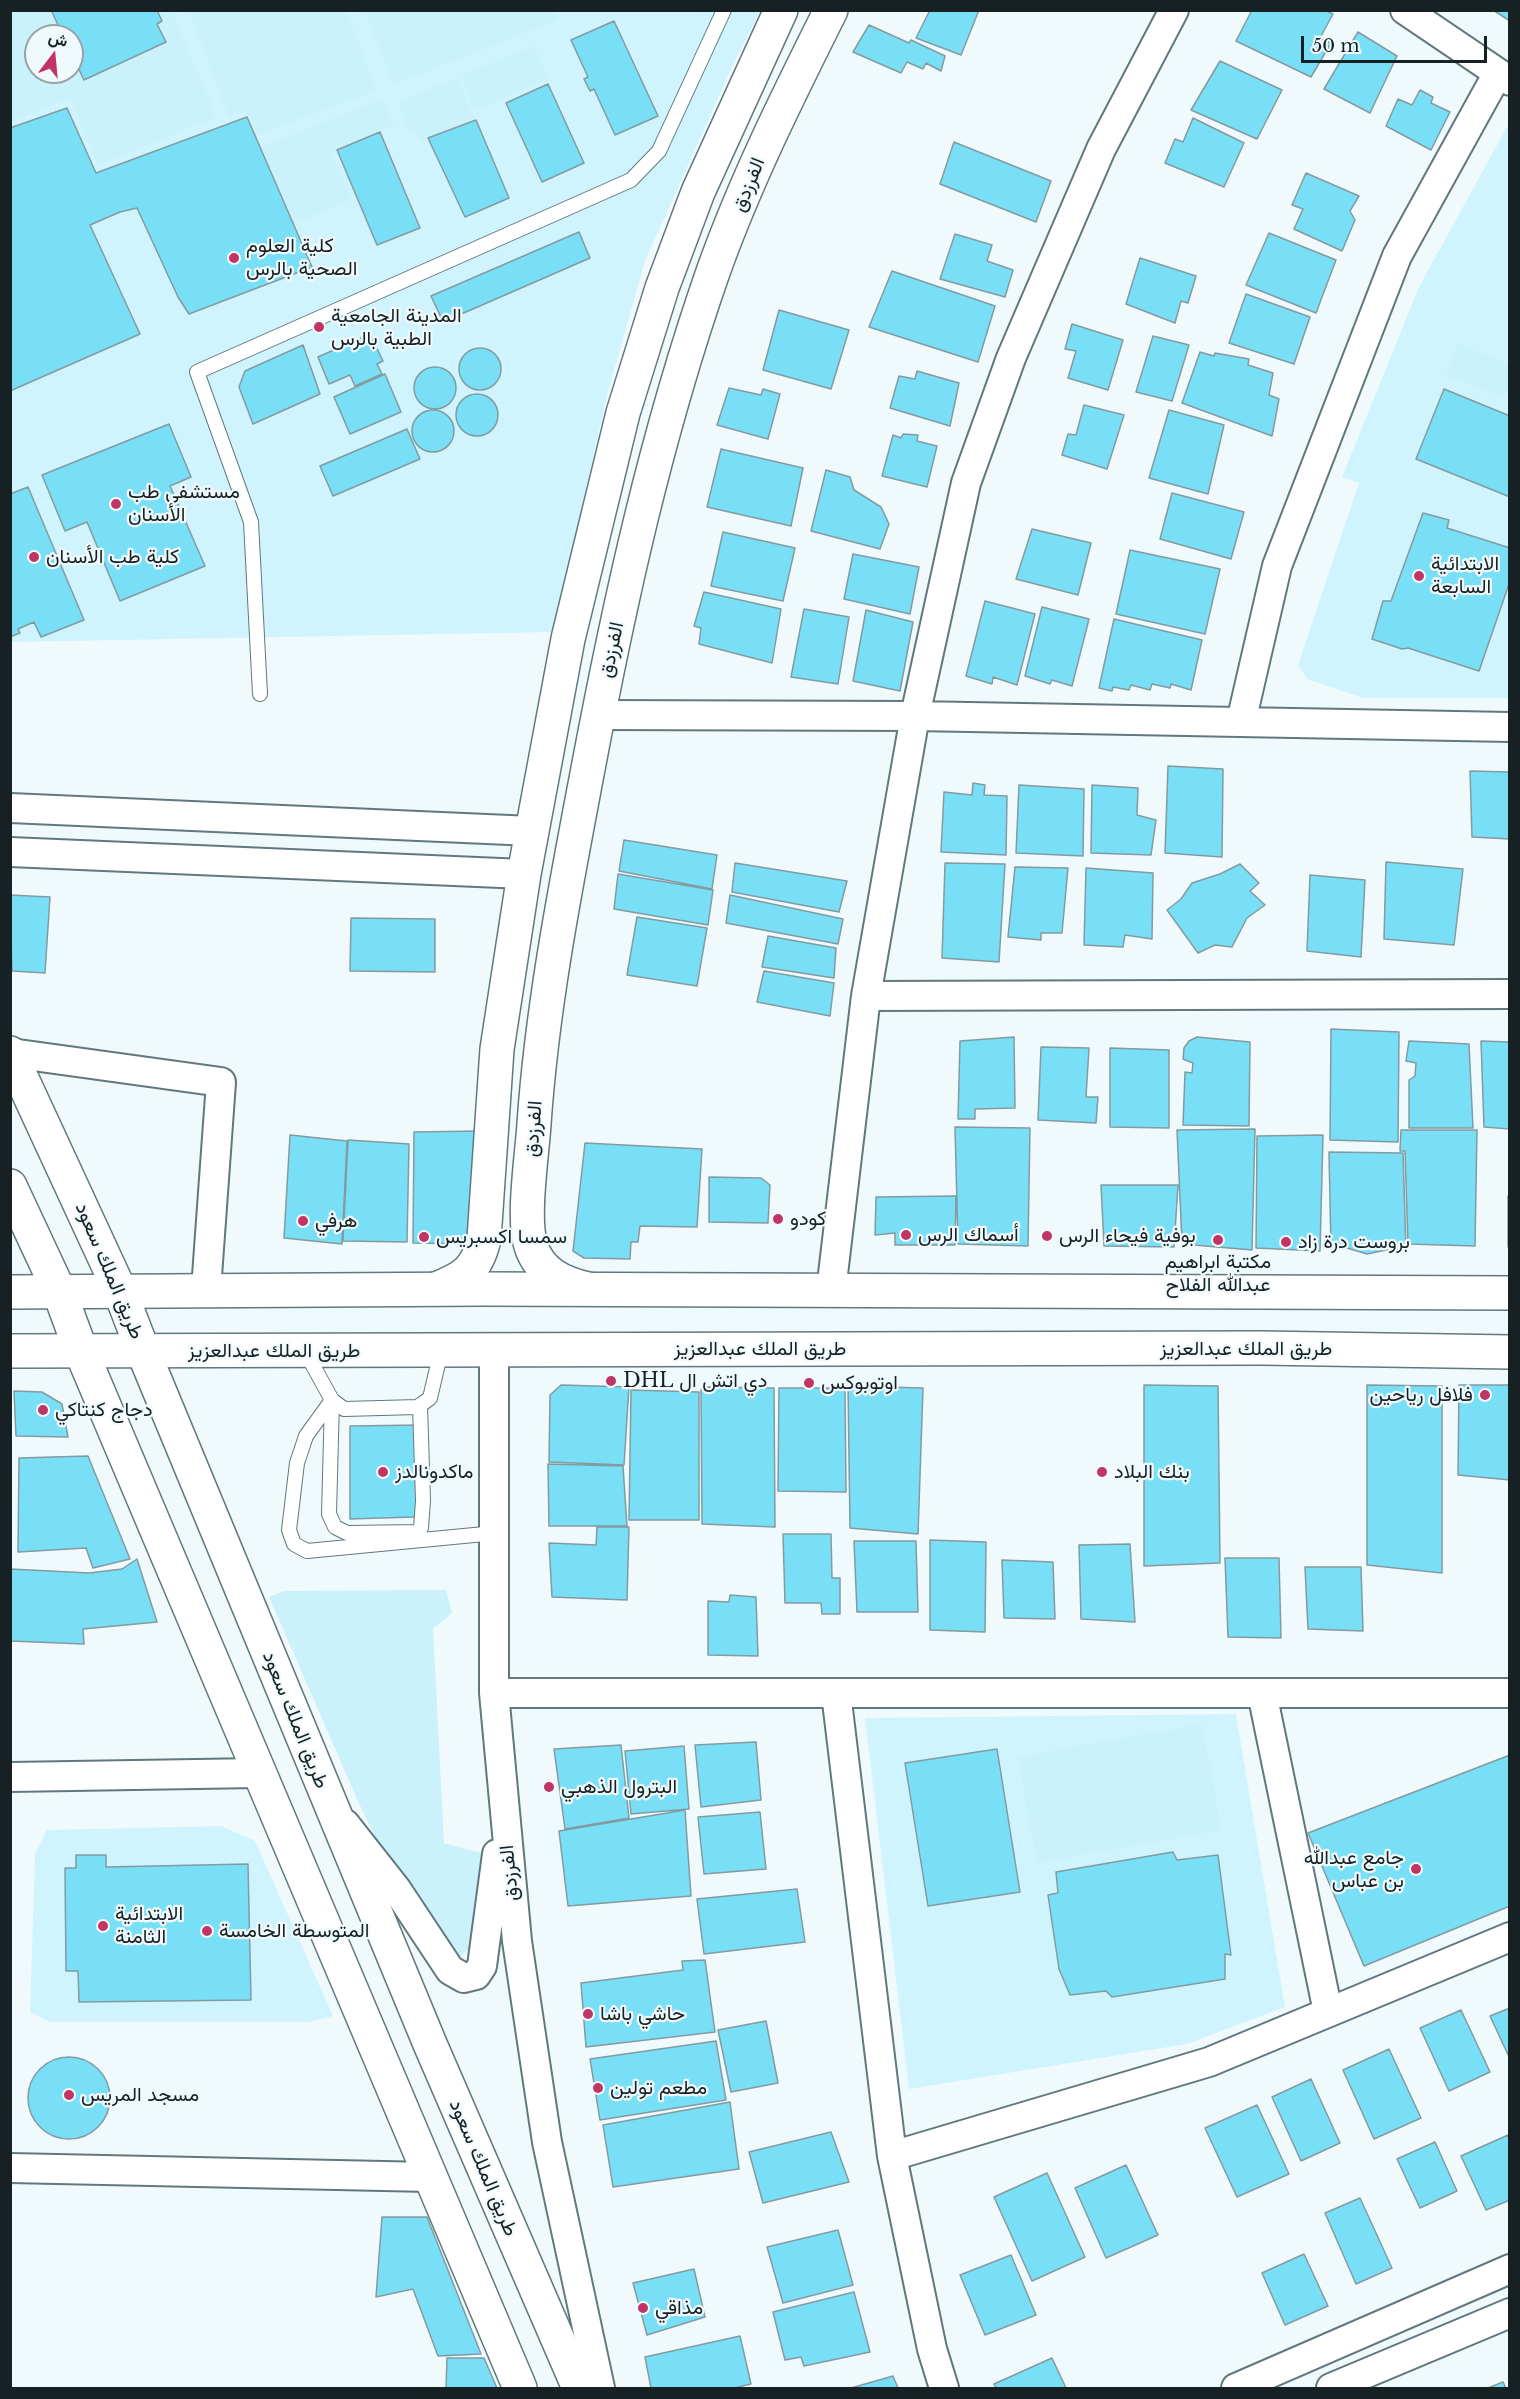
<!DOCTYPE html>
<meta charset="utf-8">
<style>
body{margin:0}
#map{position:relative;width:1520px;height:2399px;overflow:hidden;background:#f0fafd;font-family:"Libre Baskerville",Vazirmatn,serif}
canvas{display:block}
.frame{position:absolute;inset:0;border:12px solid #172123;pointer-events:none}
.north{position:absolute;left:24px;top:24px;width:60px;height:60px;box-sizing:border-box;background:#f0fafd;border:2px solid #99a3a6;border-radius:50%;rotate:16deg;font-size:16px;font-weight:700;line-height:24px;text-align:center;color:#172123}
.north::after{content:'';display:block;margin:auto;width:21px;height:27px;background:#c13466;clip-path:polygon(50% 0,100% 100%,50% 72%,0 100%)}
.scale{position:absolute;left:1301px;top:36px;width:186px;height:27px;box-sizing:border-box;border:3px solid #172123;border-top:0;padding-left:8px;font-size:18px;line-height:21px;white-space:nowrap;color:#172123;-webkit-text-stroke:4px #f0fafd;paint-order:stroke}
</style>
<div id="map">
<canvas width="1520" height="2399"></canvas>
<div class="frame"></div>
<div class="north">ش</div>
<div class="scale">50 m</div>
</div>
<script>
const ctx = document.querySelector('canvas').getContext('2d');
ctx.lineJoin = 'round';
function paint(path, color) {
  ctx.fillStyle = color;
  ctx.fill(path, 'evenodd');
}
function stroke(path, color, width, dash) {
  ctx.strokeStyle = color;
  ctx.lineWidth = width;
  ctx.lineCap = dash ? 'butt' : 'round';
  ctx.setLineDash(dash || []);
  ctx.stroke(path);
}
function drawText(font, color, halo, rows, align = 'center') {
  ctx.font = font + ' "Libre Baskerville",Vazirmatn,serif';
  ctx.lineWidth = 4.5;
  ctx.setLineDash([]);
  ctx.textBaseline = 'middle';
  ctx.strokeStyle = halo;
  ctx.fillStyle = color;
  for (const [text, x, y, turn = 0] of rows) {
    ctx.save();
    ctx.translate(x, y);
    ctx.rotate((+turn || 0) * Math.PI / 180);
    ctx.textAlign = isNaN(turn) ? turn : align;
    if (halo) ctx.strokeText(text, 0, 0);
    ctx.fillText(text, 0, 0);
    ctx.restore();
  }
}
paint(new Path2D(`
 M10 11H760L733 65 645 261 608 392 553 632 11 642ZM36 36H72V72H36Z
 M1508 125H1509V698H1363L1307 679 1298 665 1359 483 1342 477 1419 287Z
 M1236 1714 1285 2007 1187 2044 909 2089 865 1718Z
 M221 1826 255 1841 333 2016 309 2022H49L30 2012 35 1854 47 1830Z`), '#d0f4fd');
paint(new Path2D(`
 M11 10 172 11 216 117 98 165 70 98 11 122ZM36 36H72V72H36Z
 M554 10 558 20 394 84 365 11Z
 M189 11H346L377 90 256 135 247 110 229 116Z
 M534 46 548 80 475 110 461 76Z
 M457 78 476 120 422 141 418 132 411 135 398 102Z
 M382 99 394 125 331 151 351 200 293 224 262 147Z
 M1458 343 1509 365V387L1505 398 1446 376Z
 M446 1590 452 1613 433 1629 444 1843 481 1853 480 1938 460 1957 440 1943 385 1858 357 1799 269 1597 284 1591Z
 M1202 1724 1221 1830 1037 1863 1018 1757Z`), '#cbf1fa');
const building = new Path2D(`
 M55 10H157L162 21 157 24 166 42 84 80 72 55V36H63L52 12Z
 M930 10H979L961 55 916 38Z
 M1252 10H1324L1333 14 1320 38 1331 43 1311 77 1236 41Z
 M1493 10H1510V21Z
 M614 21 658 116 615 135 594 89 590 91 584 79 588 77 571 40Z
 M869 25 909 43 911 40 945 56 941 71 926 63 923 69 907 62 901 73 853 52Z
 M1358 32 1397 56 1370 113 1324 89Z
 M1220 61 1282 90 1257 139 1191 110Z
 M548 84 584 163 542 182 506 103Z
 M1420 90 1433 97 1431 103 1450 112 1431 150 1386 126 1398 99 1412 105Z
 M67 108 96 173 247 117 312 267 189 314 178 297 137 208 120 212 90 225 140 334 10 391V128Z
 M1193 118 1244 143 1224 187 1165 163 1175 139 1183 142Z
 M476 120 509 198 465 217 428 138Z
 M380 132 420 228 377 245 337 150Z
 M954 142 1051 181 1036 222 940 184Z
 M1306 173 1359 196 1350 211 1355 220 1342 251 1294 229 1303 209 1292 205Z
 M579 232 590 258 443 322 431 296Z
 M1269 233 1336 260 1316 313 1246 285Z
 M955 234 992 245 987 261 1013 270 1005 297 940 279Z
 M1140 258 1196 276 1188 303 1181 301 1175 323 1126 304Z
 M892 271 995 306 978 362 869 327Z
 M1246 294 1310 317 1294 364 1229 343Z
 M779 310 849 330 831 389 763 370Z
 M1072 324 1123 340 1108 390 1068 378 1076 351 1065 349Z
 M370 334 383 361 377 364 382 374 355 386 350 375 329 384 318 357Z
 M1153 336 1189 345 1172 401 1136 392Z
 M303 345 320 394 253 424 239 387 245 371Z
 M459 369a21 21 0 1 1 42 0a21 21 0 1 1-42 0Z
 M1200 352 1214 356 1215 353 1249 359 1248 365 1273 373 1269 395 1279 399 1272 436 1182 403Z
 M414 388a21 21 0 1 1 42 0a21 21 0 1 1-42 0Z
 M917 371 959 383 950 426 890 408 899 376 915 379Z
 M385 374 401 412 350 434 334 397Z
 M729 388 761 395 763 389 780 394 768 439 717 425Z
 M1444 389 1510 416V497L1416 459Z
 M456 415a21 21 0 1 1 42 0a21 21 0 1 1-42 0Z
 M1084 405 1124 415 1107 469 1062 455 1068 434 1076 435Z
 M1169 410 1224 425 1208 494 1149 478Z
 M412 431a21 21 0 1 1 42 0a21 21 0 1 1-42 0Z
 M169 424 191 477 170 486 205 566 120 601 87 522 65 531 42 475Z
 M407 429 420 459 333 496 320 466Z
 M903 434 918 435 917 441 937 446 927 487 882 476 893 435 901 438Z
 M721 449 803 468 791 526 707 507Z
 M826 470 850 477 854 490 881 507 889 524 880 549 811 531Z
 M28 487 84 620 41 637 34 622 18 629 20 633 10 637V494Z
 M1172 493 1244 512 1231 559 1160 539Z
 M1423 513 1449 520 1447 528 1510 548V581L1479 671 1408 648 1402 649 1372 639 1383 601H1391Z
 M1032 529 1091 543 1078 595 1016 579Z
 M723 532 795 548 783 601 711 586Z
 M1130 550 1220 569 1205 634 1116 614Z
 M853 554 919 567 910 614 844 599Z
 M704 592 781 609 772 663 699 644 701 628 694 626Z
 M985 601 1035 614 1017 685 993 677 992 684 966 676Z
 M1042 607 1089 619 1072 686 1052 680 1050 684 1025 676Z
 M804 609 849 617 838 684 791 677Z
 M866 610 913 622 900 691 853 681Z
 M1114 619 1202 640 1191 690 1171 684 1170 688 1152 684 1150 690 1131 685 1129 690 1113 687 1112 691 1099 688Z
 M1168 766 1223 769 1222 857 1165 853Z
 M1470 771 1510 772V839L1472 837Z
 M973 783 985 785 984 795 1007 796 1006 855 941 852 944 792 972 795Z
 M1019 785 1084 789 1083 856 1016 853Z
 M1092 785 1138 788 1137 815 1156 820 1151 855 1091 853Z
 M624 840 717 855 712 889 619 871Z
 M1386 862 1463 869 1454 945 1384 939Z
 M735 863 847 881 839 912 732 892Z
 M945 863 1005 864 999 962 942 958Z
 M1240 864 1259 883 1250 891 1265 905 1247 918 1232 947 1215 945 1198 953 1167 910 1181 899 1192 883 1220 874Z
 M1015 867 1068 868 1062 933H1041V940L1008 937Z
 M1086 868 1153 873 1152 939 1125 935 1123 947 1084 945Z
 M618 874 713 890 708 925 614 909Z
 M1310 875 1365 880 1361 957 1307 951Z
 M10 895 50 897 45 973 12 971Z
 M730 895 843 919 838 944 726 923Z
 M637 917 707 928 697 986 627 975Z
 M351 918 435 919V972L350 971Z
 M768 936 836 948 834 978 762 967Z
 M764 971 834 983 830 1016 757 1002Z
 M1331 1029 1399 1032 1398 1142 1330 1140Z
 M1014 1037 1015 1108 975 1109V1119H958L960 1041Z
 M1197 1037 1250 1042 1249 1126 1183 1125 1185 1072 1192 1073 1193 1063 1183 1059 1184 1048 1189 1041Z
 M1409 1041 1469 1044 1473 1128H1409V1080L1415 1076 1416 1063 1406 1061Z
 M1481 1041 1510 1042V1129L1484 1127Z
 M1041 1047 1089 1048 1086 1097H1098L1096 1123 1038 1120Z
 M1110 1048 1169 1050V1128L1110 1127Z
 M955 1127 1030 1128 1028 1246 958 1244Z
 M1255 1129 1252 1250 1182 1244 1177 1130Z
 M1401 1130H1477L1475 1246 1408 1244 1405 1151H1400Z
 M479 1131 469 1244 413 1243 414 1132Z
 M290 1135 347 1141 342 1244 284 1238Z
 M1323 1135 1320 1251 1256 1248 1257 1136Z
 M348 1140 409 1144 407 1242 343 1241Z
 M585 1143 702 1149 697 1227 640 1226 638 1242H631L630 1259 584 1258 573 1251Z
 M1329 1152 1403 1153 1406 1249H1391L1367 1254 1347 1248 1331 1249Z
 M709 1177 761 1178 770 1185 768 1223 709 1222Z
 M1101 1185H1178L1174 1247 1104 1246Z
 M956 1196 955 1245H895V1233L875 1235 876 1197Z
 M1508 1196H1510V1247H1508Z
 M561 1385 629 1387 624 1465 549 1462 550 1395Z
 M1144 1385 1218 1386 1220 1563 1144 1566Z
 M1367 1385 1442 1386V1573L1367 1565Z
 M1459 1385H1510V1480L1458 1475Z
 M848 1386 923 1388 918 1534 850 1528Z
 M707 1387 774 1388 775 1527 702 1524 701 1390Z
 M779 1388H845L846 1492 778 1491Z
 M631 1390 699 1392V1520H629Z
 M14 1391 42 1392 62 1404 68 1437 16 1436Z
 M421 1425 423 1487 414 1517 350 1519V1426Z
 M88 1456 130 1559 93 1568 86 1548 18 1552 19 1458Z
 M548 1464 623 1466 627 1526H549Z
 M597 1527H629L627 1600 552 1597 549 1543 596 1545Z
 M783 1534H831L832 1578H840V1614H822L821 1603H785Z
 M930 1540 986 1542 985 1632 930 1630Z
 M854 1541H916L918 1612H857Z
 M1130 1544 1135 1622 1081 1619 1079 1545Z
 M1225 1558H1279L1281 1638 1228 1637Z
 M137 1559 157 1622 83 1629 84 1644 10 1641V1569L89 1573 122 1569Z
 M1002 1560 1053 1562 1055 1619 1004 1618Z
 M1305 1567H1361L1363 1631 1308 1629Z
 M730 1595 756 1597 758 1656 708 1655V1601L729 1602Z
 M756 1742 761 1800 701 1807 695 1745Z
 M621 1745 629 1818 565 1829 554 1749Z
 M684 1746 689 1809 631 1814 625 1751Z
 M997 1749 1020 1892 928 1906 905 1763Z
 M1510 1755V1906L1364 1966 1308 1833Z
 M685 1810 691 1896 568 1906 559 1831Z
 M760 1812 766 1869 704 1874 698 1817Z
 M1173 1852 1177 1860 1218 1855 1231 1955 1225 1954V1979L1112 1997 1106 1991 1070 1995 1059 1969 1048 1895 1058 1893 1056 1872Z
 M76 1855H106V1867L248 1864 251 2000 79 2002 78 1971H66L65 1868H76Z
 M797 1889 805 1942 704 1954 697 1899Z
 M705 1960 715 2032 586 2047 581 1983 683 1970 682 1961Z
 M1510 2008V2059L1490 2016Z
 M1461 2010 1490 2072 1449 2091 1420 2028Z
 M766 2021 778 2083 731 2092 718 2030Z
 M716 2041 726 2100 600 2120 590 2059Z
 M1389 2049 1421 2118 1374 2139 1343 2070Z
 M28 2098a41 41 0 1 1 82 0a41 41 0 1 1-82 0Z
 M1311 2079 1340 2143 1301 2161 1272 2097Z
 M730 2102 739 2169 613 2187 603 2125Z
 M1257 2105 1289 2174 1237 2197 1205 2128Z
 M831 2132 849 2182 763 2203 749 2152Z
 M1508 2135 1510 2139V2200L1486 2210 1461 2156Z
 M1435 2142 1457 2191 1420 2208 1397 2159Z
 M1126 2165 1158 2235 1106 2258 1075 2188Z
 M1047 2173 1085 2257 1032 2281 994 2197Z
 M1360 2198 1392 2268 1356 2284 1325 2213Z
 M382 2217H427L481 2354 438 2356 413 2289 376 2297Z
 M838 2230 853 2285 783 2303 767 2247Z
 M1304 2254 1328 2306 1285 2325 1262 2273Z
 M1011 2255 1036 2315 985 2335 960 2275Z
 M694 2269 705 2317 647 2335 633 2283Z
 M854 2292 870 2352 804 2366 801 2357 785 2360 773 2312Z
 M740 2336 751 2384 734 2388H651L645 2357Z
 M447 2358H484L497 2388H446Z
 M1052 2358 1066 2388H996L994 2384Z
 M893 2376 898 2388H851Z
 M1503 2382 1506 2388H1488Z`);
paint(building, '#79dff6');
stroke(building, '#829ba1', 1.5);
const service = new Path2D(`
 M260 694 251 522 197 372 631 180 659 151 724 10
 M305 1351 332 1400 344 1409 418 1407 430 1398 441 1351
 M332 1400 306 1436 297 1463 289 1530 294 1544 307 1551 495 1533
 M332 1400 329 1514 335 1527 347 1533 417 1532 421 1528 423 1501 420 1405`);
const minor = new Path2D(`
 M1405 10 1510 81
 M598 715 915 716 1510 727
 M1241 722 1277 566 1397 256 1498 73
 M10 808 532 831
 M10 852 524 874
 M866 996 1510 994
 M11 1053 221 1082 206 1290
 M831 1291 866 996 915 716 966 483 1011 358 1101 149 1174 10
 M494 1350V1693L517 1941 547 2142 600 2388
 M494 1693H1510
 M836 1693 892 2156 932 2349 944 2388
 M1262 1693 1328 2012
 M10 1777 258 1773
 M345 1824 397 1890 450 1970 464 1978 476 1975 482 1966 497 1854
 M892 2156 1209 2062 1510 1937
 M10 2168 430 2177
 M1236 2388 1510 2269
 M1331 2388 1510 2313`);
const tertiary = new Path2D(`
 M10 1053 120 1291 143 1351 430 2044 579 2388
 M10 1186 59 1291 81 1351 520 2388
 M436 1289C464 1278 477 1270 484 1239L497 1049 524 874 568 639 623 413 662 288 698 192 781 10
 M588 1289C562 1283 540 1273 531 1246 522 1219 532 1156 534 1124 542 1007 565 890 587 774 619 604 656 435 713 272 745 182 788 96 831 10`);
const trunk = new Path2D(`
 M10 1292 483 1289 1510 1293
 M10 1351 1261 1348 1510 1352`);
stroke(service, '#61787e', 16);
stroke(minor, '#61787e', 32);
stroke(tertiary, '#61787e', 36);
stroke(trunk, '#61787e', 36);
stroke(service, '#fff', 14);
stroke(minor, '#fff', 28);
stroke(tertiary, '#fff', 33);
stroke(trunk, '#fff', 33);
for (const [x, y, r, color] of [
 [234,258,6,"#c13466"],
 [319,327,6,"#c13466"],
 [116,504,6,"#c13466"],
 [34,557,6,"#c13466"],
 [1419,576,6,"#c13466"],
 [778,1219,6,"#c13466"],
 [303,1221,6,"#c13466"],
 [906,1235,6,"#c13466"],
 [1047,1236,6,"#c13466"],
 [424,1237,6,"#c13466"],
 [1218,1240,6,"#c13466"],
 [1286,1242,6,"#c13466"],
 [611,1381,6,"#c13466"],
 [809,1383,6,"#c13466"],
 [1485,1395,6,"#c13466"],
 [43,1410,6,"#c13466"],
 [383,1472,6,"#c13466"],
 [1102,1472,6,"#c13466"],
 [549,1787,6,"#c13466"],
 [1416,1869,6,"#c13466"],
 [103,1926,6,"#c13466"],
 [207,1931,6,"#c13466"],
 [588,2014,6,"#c13466"],
 [598,2088,6,"#c13466"],
 [69,2095,6,"#c13466"],
 [643,2308,6,"#c13466"]
]) {
  const dot = new Path2D();
  dot.arc(x, y, r, 0, 2 * Math.PI);
  ctx.fillStyle = color;
  ctx.fill(dot);
  stroke(dot, '#f0fafd', 2);
}
drawText('20px', '#172123', '#f0fafd', [
 ["الفرزدق",749,185,-68],
 ["الفرزدق",612,650,-78],
 ["الفرزدق",534,1129,-86],
 ["طريق الملك سعود",109,1271,67],
 ["طريق الملك عبدالعزيز",760,1349],
 ["طريق الملك عبدالعزيز",1246,1349],
 ["طريق الملك عبدالعزيز",274,1351],
 ["طريق الملك سعود",295,1720,68],
 ["الفرزدق",510,1873,-96],
 ["طريق الملك سعود",483,2168,67]
]);
drawText('20px', '#172123', '#f0fafd', [
 ["كلية العلوم",246,246],
 ["الصحية بالرس",246,269],
 ["المدينة الجامعية",331,316],
 ["الطبية بالرس",331,339],
 ["مستشفى طب",128,492],
 ["الأسنان",128,515],
 ["كلية طب الأسنان",46,557],
 ["الابتدائية",1431,564],
 ["السابعة",1431,587],
 ["كودو",790,1219],
 ["هرفي",315,1221],
 ["أسماك الرس",918,1235],
 ["بوفية فيحاء الرس",1059,1236],
 ["سمسا اكسبريس",436,1237],
 ["بروست درة زاد",1298,1242],
 ["مكتبة ابراهيم",1218,1262,"center"],
 ["عبدالله الفلاح",1218,1285,"center"],
 ["DHL دي اتش ال",623,1381],
 ["اوتوبوكس",821,1383],
 ["فلافل رياحين",1473,1395,"right"],
 ["دجاج كنتاكي",55,1410],
 ["ماكدونالدز",395,1472],
 ["بنك البلاد",1114,1472],
 ["البترول الذهبي",561,1787],
 ["جامع عبدالله",1404,1858,"right"],
 ["بن عباس",1404,1881,"right"],
 ["الابتدائية",115,1914],
 ["الثامنة",115,1937],
 ["المتوسطة الخامسة",219,1931],
 ["حاشي باشا",600,2014],
 ["مطعم تولين",610,2088],
 ["مسجد المريس",81,2095],
 ["مذاقي",655,2308]
], 'left');
</script>
